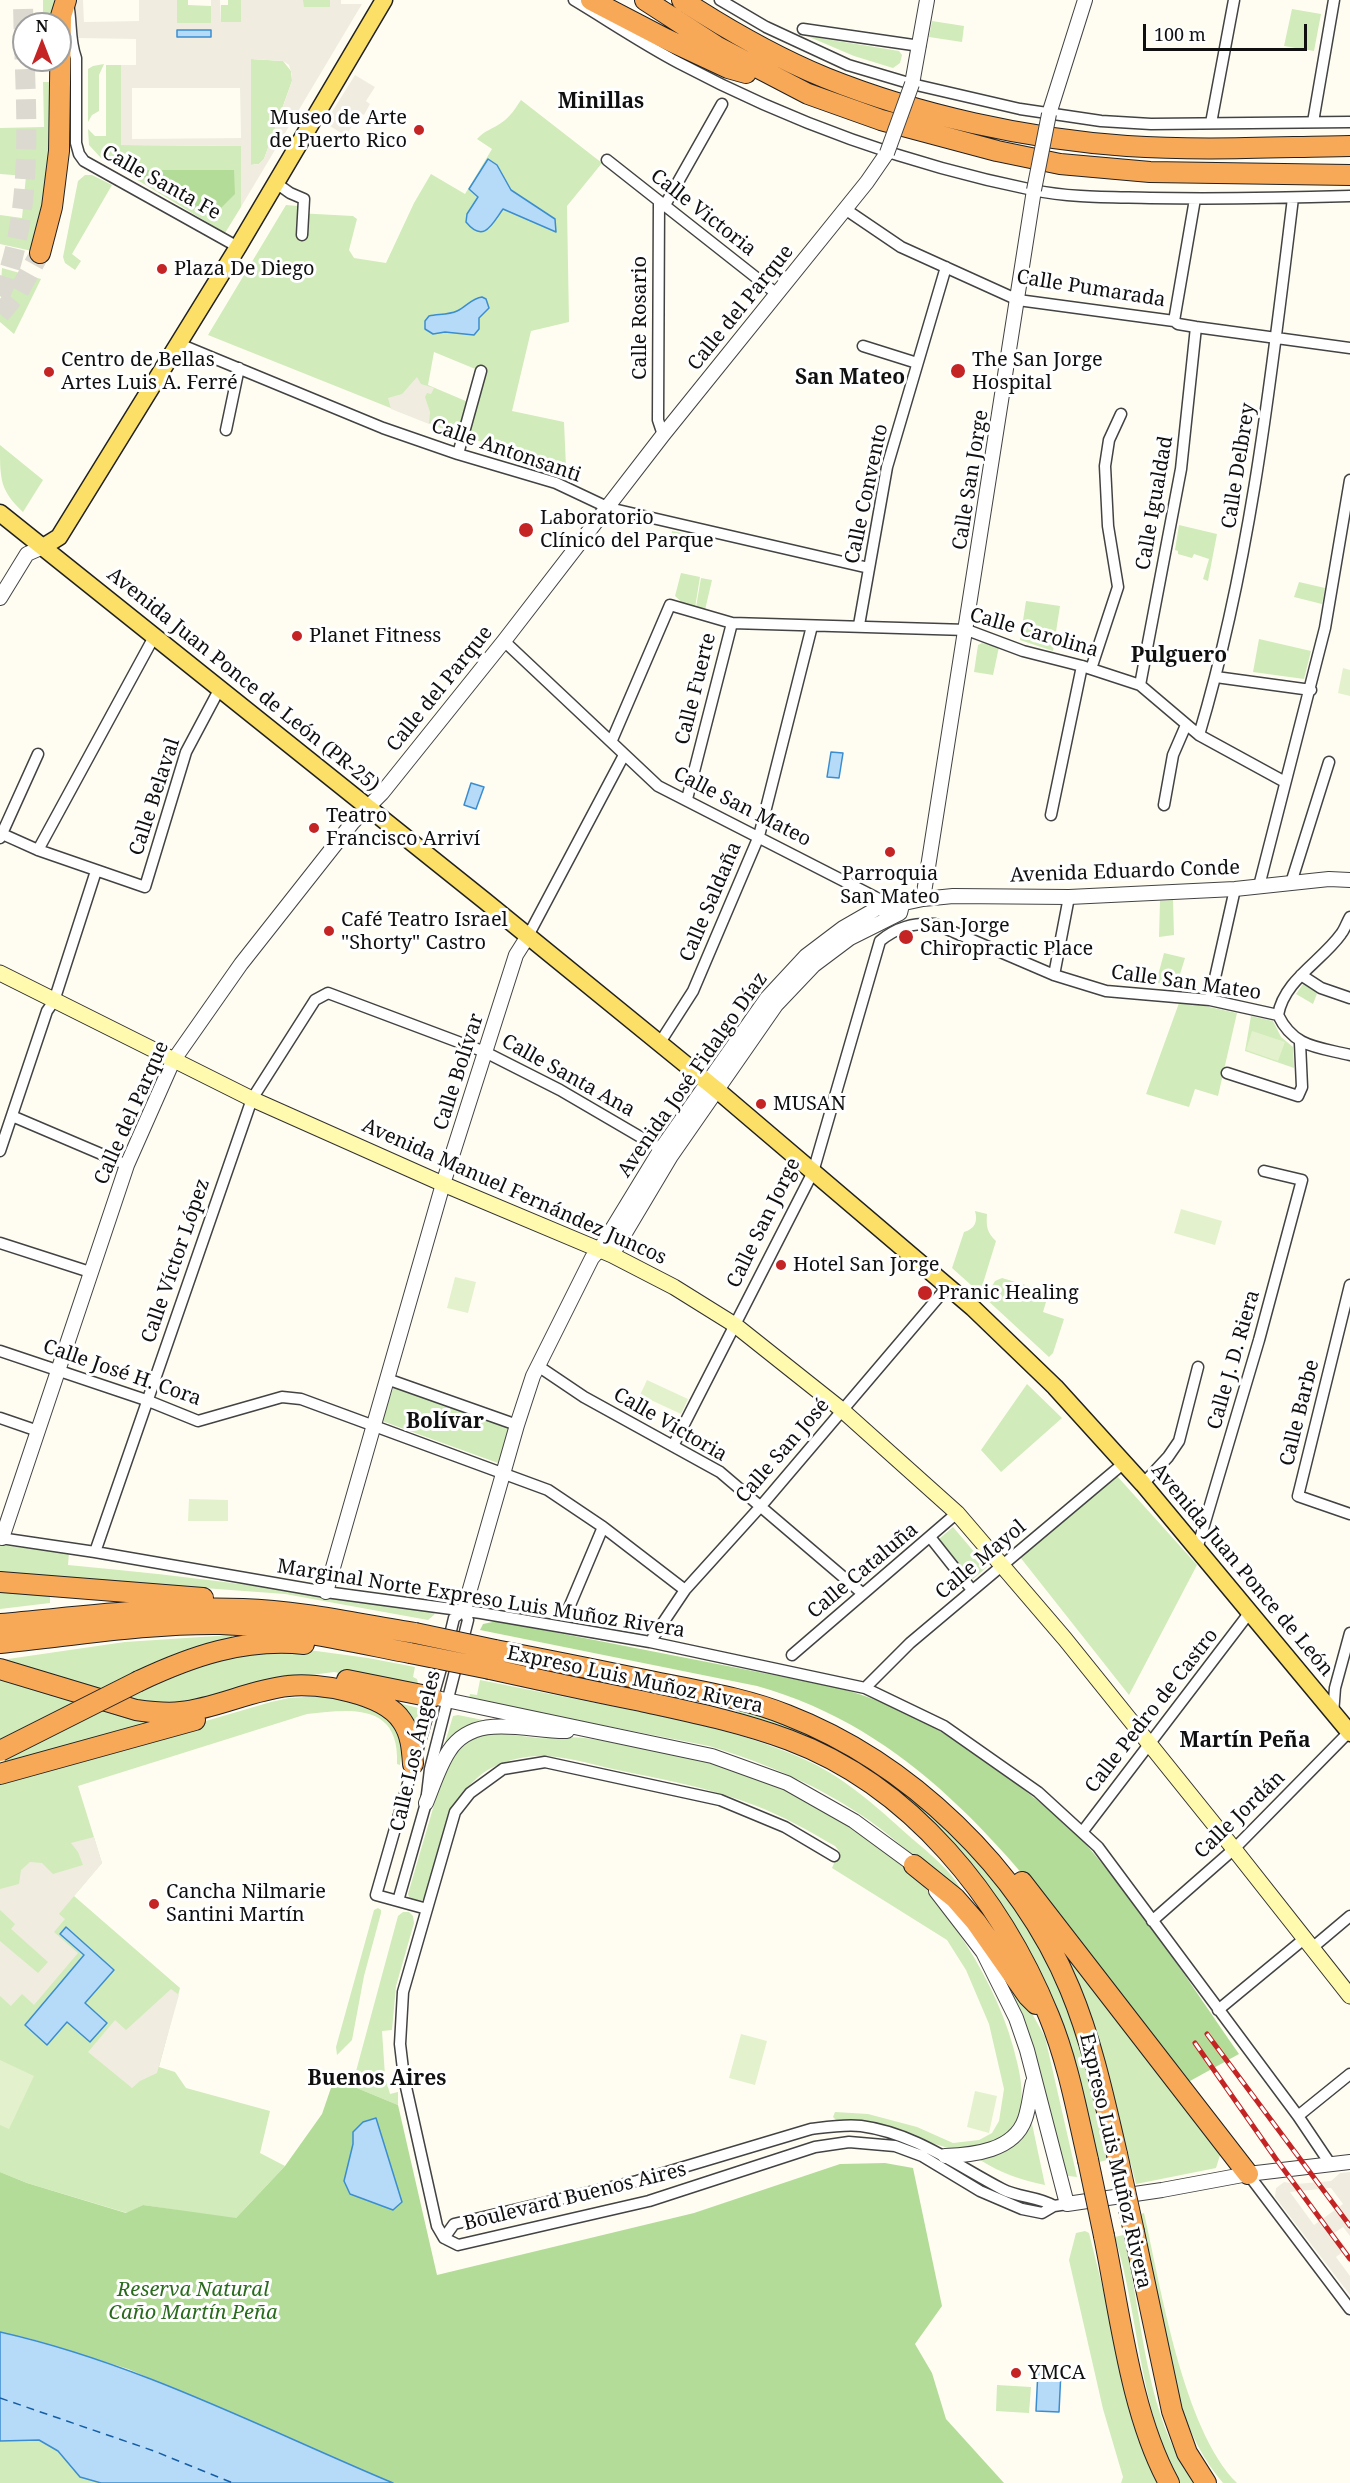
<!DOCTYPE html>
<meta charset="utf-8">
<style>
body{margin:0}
#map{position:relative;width:1350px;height:2483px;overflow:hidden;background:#fffdf2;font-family:"Noto Serif",serif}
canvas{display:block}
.north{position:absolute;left:12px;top:12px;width:60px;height:60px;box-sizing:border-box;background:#fff;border:2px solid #9f9f9f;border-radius:50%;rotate:0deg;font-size:16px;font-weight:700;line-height:24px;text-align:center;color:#101010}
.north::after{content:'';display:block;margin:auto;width:21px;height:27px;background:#c42424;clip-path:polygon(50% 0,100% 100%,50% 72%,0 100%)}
.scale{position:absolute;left:1143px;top:24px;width:164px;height:27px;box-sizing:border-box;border:3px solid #101010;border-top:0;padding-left:8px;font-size:18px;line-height:21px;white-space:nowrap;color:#101010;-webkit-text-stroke:4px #fff;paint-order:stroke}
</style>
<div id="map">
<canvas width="1350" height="2483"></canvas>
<div class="north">N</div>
<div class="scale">100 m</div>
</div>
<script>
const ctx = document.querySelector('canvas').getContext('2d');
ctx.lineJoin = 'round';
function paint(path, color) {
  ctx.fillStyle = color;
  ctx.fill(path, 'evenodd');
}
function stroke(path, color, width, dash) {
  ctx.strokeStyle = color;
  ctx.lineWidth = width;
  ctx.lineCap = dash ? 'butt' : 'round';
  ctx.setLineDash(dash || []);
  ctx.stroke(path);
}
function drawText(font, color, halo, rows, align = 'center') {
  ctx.font = font + ' "Noto Serif",serif';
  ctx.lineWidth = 6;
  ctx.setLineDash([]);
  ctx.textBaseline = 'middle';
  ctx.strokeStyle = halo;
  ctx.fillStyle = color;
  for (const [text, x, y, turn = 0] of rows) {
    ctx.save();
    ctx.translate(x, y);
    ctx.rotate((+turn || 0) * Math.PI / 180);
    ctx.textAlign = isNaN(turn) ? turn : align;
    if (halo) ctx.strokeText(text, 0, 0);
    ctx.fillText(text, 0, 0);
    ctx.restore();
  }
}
paint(new Path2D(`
 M43 0H54V24H43Z
 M177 0H188V5L211 6V23H177Z
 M228 0H241V22H221V5H228Z
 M303 0H330V7H303Z
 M1292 9 1321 14 1314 51 1284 46Z
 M932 21 964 26 962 42 929 37Z
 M807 36 899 51 902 55 900 63 893 68 854 56Z
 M251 59 283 61 291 71 292 81 264 159 259 164 250 165Z
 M104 64 99 75V111L92 115 88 122V69L93 66Z
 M106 65H121V145L241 146V207L225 233 101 158 89 145 88 129 95 136H106Z
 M43 82H54L45 201 32 251 0 244V215L22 218 26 176 0 174V128L44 127Z
 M521 100 602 163 567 206 569 322 531 331 512 411 564 422 566 467 469 438 485 373 434 352 428 385 468 402 458 435 208 335 286 205 298 206 297 213 353 216 357 219 349 250 354 258 386 263 414 203 431 174 465 194 492 149 477 139C485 130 493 129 501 123 510 117 515 109 521 100Z
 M85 175H92L112 185 72 254 81 261 75 270 65 263 63 257 78 181Z
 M2 268 41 279 14 334 0 322V312L8 302 0 296Z
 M0 445 43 480 23 512C0 490 0 480 0 445Z
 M1179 525 1217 534 1208 581 1203 579 1209 559 1194 554 1192 558 1178 554V551L1175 550Z
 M672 531 687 534 685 548 670 546Z
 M681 573 700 577 695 608 686 606 675 596Z
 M701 578 712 580 705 610 696 607Z
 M1299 582 1325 588 1322 604 1294 597Z
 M1026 601 1060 606 1053 651 1020 640Z
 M1259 639 1311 651 1304 679 1253 672Z
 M982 643 999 647 993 675 974 672 978 645Z
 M1173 900 1174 935 1159 937 1160 901Z
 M1164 953 1185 958 1177 984 1156 983Z
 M1303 984 1318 991 1313 1004 1296 994Z
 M1179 1003 1200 1005 1237 1013 1218 1096 1195 1089 1189 1107 1146 1094Z
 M1251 1016 1273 1021 1281 1037 1293 1047 1294 1068 1245 1051Z
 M975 1211 987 1214C986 1226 987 1233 996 1241L980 1293 952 1268 964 1232C975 1229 978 1221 975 1211Z
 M1002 1278 1049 1292 1043 1312 1064 1319 1053 1353 1049 1357 985 1298 995 1281Z
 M1027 1384 1062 1418 1001 1472 981 1450Z
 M394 1386 509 1428 498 1463 382 1421Z
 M1117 1476 1197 1565 1129 1695 1020 1557Z
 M953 1527 987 1567 972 1580 939 1539Z
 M0 1545 69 1553 68 1565C191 1576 313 1593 435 1612L434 1615 428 1620 285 1594 0 1573Z
 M0 1589 50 1595V1603L0 1609Z
 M232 1635V1644L97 1694 1 1660 125 1642Z
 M294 1648 368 1658 415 1667 413 1677 417 1679 419 1687 334 1672 304 1676 190 1707 120 1701 160 1680 219 1656Z
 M0 1673 85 1701 0 1744Z
 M480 1680C532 1690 584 1701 636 1711 694 1723 755 1736 810 1762 846 1779 878 1808 908 1835 925 1850 955 1873 963 1894 930 1872 902 1844 870 1821 820 1786 766 1763 709 1746L469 1699 470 1694 477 1695Z
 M336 1695C370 1708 411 1718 400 1765L397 1764C400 1702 350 1709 307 1714L78 1786 102 1863 74 1896 180 1988 159 2067 175 2072 186 2088 270 2111 260 2153 285 2166 236 2218H227L143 2205 127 2213 27 2183 0 2172V1781L271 1702 289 1698Z
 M391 1701 422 1709 416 1738Z
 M101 1708 170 1718 0 1765V1763Z
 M737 1708C849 1734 960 1822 1021 1917 1043 1952 1062 1993 1077 2032 1093 2072 1098 2118 1107 2160L1099 2162 1067 2036 1029 1954 849 1759 819 1742 736 1712Z
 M458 1715 483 1720 444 1746 453 1716Z
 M487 1733C504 1733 521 1736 538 1738 554 1739 569 1736 585 1738 603 1740 622 1745 640 1748 666 1753 693 1757 718 1764 786 1783 875 1834 923 1885 940 1903 953 1925 967 1946 989 1981 1008 2021 1017 2062 1026 2098 1025 2132 986 2149 960 2160 909 2132 882 2125 867 2122 851 2120 836 2120L833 2117 835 2112 868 2114 917 2127 953 2143 979 2140 992 2133 999 2121 1004 2089 989 2024 966 1970 947 1940 832 1868 839 1851 835 1846C809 1831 783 1816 754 1805 708 1787 660 1779 613 1769 588 1763 562 1755 536 1756 516 1757 492 1764 477 1778 444 1807 438 1856 426 1897L420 1902 410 1899 408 1894 443 1774 456 1751 476 1736Z
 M378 1908 381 1910V1913L364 1976 352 2040 337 2055 336 2047 374 1910Z
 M1037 1908 1220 2155 1216 2168 1136 2184 1131 2164 1125 2157Z
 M403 1912H409L413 1916 414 1923 396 1986 392 2030 382 2031 385 2076 390 2094 398 2092V2105L352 2086 398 1916Z
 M1005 1979 1029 2008 1045 2037 1077 2177 1060 2175 1029 2041Z
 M1031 2119 1045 2185C1020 2180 1001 2173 980 2160 1008 2151 1016 2143 1031 2119Z
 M1144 2213C1161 2288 1183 2429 1237 2483H1223C1184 2437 1176 2388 1163 2331 1155 2293 1146 2254 1137 2215Z
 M1085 2231 1089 2233 1110 2317 1159 2483H1121L1123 2477 1103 2409 1069 2260 1076 2233Z
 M1123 2235C1144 2318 1143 2411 1194 2483H1180C1138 2406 1140 2319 1115 2237Z
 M997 2385 1031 2387 1029 2413 996 2411Z
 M39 2440 58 2451 80 2477 101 2483H0V2441Z`), '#d1ebba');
paint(new Path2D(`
 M140 170H234L235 194 217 212 196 208 144 177Z
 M497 1621 835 1687C908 1706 970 1746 1028 1793 1047 1808 1067 1823 1083 1841 1141 1907 1189 1982 1239 2054L1190 2081C1160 2044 1129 2006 1099 1968 1004 1848 911 1729 757 1686L480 1630 483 1624Z
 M333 2082 352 2086 398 2105 437 2275 694 2213 840 2164 885 2163 913 2168 942 2306 915 2344 932 2373 946 2419 1004 2483H393L128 2369 31 2339 0 2332V2172L27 2183 126 2213 143 2205 236 2218 285 2166 322 2114ZM353 2132 393 2210 350 2193 344 2181 353 2144Z`), '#b4dc99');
paint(new Path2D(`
 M1343 668 1350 670V696L1338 693Z
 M1252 1031 1285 1042 1278 1061 1246 1050Z
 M1181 1209 1222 1221 1215 1245 1174 1233Z
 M455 1277 476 1282 468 1313 447 1308Z
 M647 1380 688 1399 681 1414 640 1395Z
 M189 1499 228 1500V1521H188Z
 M741 2034 767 2041 755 2085 729 2078Z
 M0 2060 34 2076 9 2129 0 2125Z
 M975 2091 997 2096 989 2133 967 2127Z`), '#e3f2cc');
paint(new Path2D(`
 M76 0H83L84 22 139 21V0H177V23H211V0H220L221 22H241V0H303L304 7H330V0H341V4H362L241 207V146L121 145V65H136V39L76 38ZM251 59 283 61 289 65 292 75V81L264 159 259 164 251 165ZM240 88 241 138 132 139V88Z
 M355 75 375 87 366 101 370 104 364 115 360 113 346 136 325 123Z
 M417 377 421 384 434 388 431 394 427 393 425 397 430 412 429 424 391 409 388 398 402 394Z
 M94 1837 102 1863 59 1914 65 1919 54 1932 78 1953 34 2005 22 1994 11 2006 0 1996V1941L38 1973 48 1962 11 1929 15 1924 0 1910V1889L19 1884 21 1870 30 1862 42 1863 53 1874 83 1865 78 1852 71 1843Z
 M171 1989 179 1995 157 2073 140 2081 132 2088 88 2052 115 2020 126 2030Z
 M1350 2172V2236L1343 2227 1334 2233 1347 2249 1336 2257 1350 2276V2295L1275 2197 1276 2188 1284 2182 1296 2184 1331 2181 1340 2173ZM1331 2188 1343 2204 1314 2225 1290 2192Z`), '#f0ede0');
const water = new Path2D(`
 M177 30H211V37H177Z
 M488 159 497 165 511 190 555 219 556 232 503 209C492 224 484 244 466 222L467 214 478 197 469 189Z
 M482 297 486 299 489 308 479 318V329L474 335 445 332 433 334 425 329V321L429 316C438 314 448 315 457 311 466 307 472 298 482 297Z
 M831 752 843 753 839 778 827 777Z
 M471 783 484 787 476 809 464 805Z
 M66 1927 114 1970 85 2003 107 2023 90 2042 67 2022 47 2045 25 2025 84 1955 60 1934Z
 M376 2118 402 2202 393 2210 350 2194 344 2181 353 2144V2132L363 2122Z
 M0 2332C138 2363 264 2429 393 2483H101L80 2477 58 2451 39 2440 0 2441Z
 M1038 2370 1061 2371 1059 2412 1036 2411Z`);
paint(water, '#b6dbf8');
stroke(water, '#3b8dd0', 1.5);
stroke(new Path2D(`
 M0 2398 154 2451 233 2483`), '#155ea5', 1.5, [8, 6]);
stroke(new Path2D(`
 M0 296C38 204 24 98 23 0
 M0 314 18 293 40 253`), '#dbd9d0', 20, [20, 10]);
const minor = new Path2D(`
 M574 0C609 21 643 44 679 63 790 122 910 165 1033 190 1071 198 1112 197 1150 198 1217 199 1283 198 1350 196
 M720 0 766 27 848 65 912 84 1020 109 1101 121 1151 124 1350 122
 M68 3C72 22 69 40 76 58V143L79 154 84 161 238 247
 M803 29 920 46
 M1313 122 1334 0
 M1211 123 1234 0
 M607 160 777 294
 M276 183 290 193 304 199 302 235
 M659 201 658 420 663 435
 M665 205 722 104
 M845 209 901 247 1018 300 1174 321 1178 324 1196 327 1350 348
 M1174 321 1195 199
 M177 343 383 428 458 454 556 483 609 508 869 568
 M863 346 917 363
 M226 430 239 368
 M458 454 481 371
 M859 625 887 467 946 267
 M504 641 658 786 877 898 896 904
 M1091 669 1118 587 1108 526 1105 466 1109 440 1121 414
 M1216 677 1311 690
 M1140 685 1181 469 1196 327
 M1199 735C1251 561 1271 379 1293 198
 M612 740 670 605 732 623 967 630 1023 651 1082 666 1140 685 1199 735 1285 782
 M687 799 732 623
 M1164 805 1173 755 1186 725
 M1051 815 1082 666
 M0 833 38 850 145 887 186 752 220 688
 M0 838 38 754
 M38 850 155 635
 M1291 883 1329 762
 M1259 886 1325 628 1350 480
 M528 936 624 755
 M1054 975 1069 897
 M1301 975 1321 988 1350 998
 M1210 1000 1235 889
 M1278 1015C1284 980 1322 961 1341 934 1345 929 1347 922 1350 917
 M1278 1015C1294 1048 1318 1047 1350 1055
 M659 1044 693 991 759 836 812 626
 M1227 1073 1298 1096 1302 1087 1300 1043
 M12 1116 127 1165
 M0 1151 47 1011 54 1001 96 871
 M0 1243 90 1272
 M1350 1285 1298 1496 1350 1514
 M0 1351 146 1400 198 1421 282 1397 301 1399 548 1490 603 1527 685 1590
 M538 1366 584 1397 720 1472 862 1593
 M387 1379 517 1425
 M0 1418 38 1431
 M673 1446 813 1172 880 941C897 927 913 923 935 924L1054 975 1106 991 1210 1000 1278 1015
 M1143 1484 1168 1457 1179 1441 1198 1367
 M930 1537 972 1590
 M0 1538 95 1552 326 1592 481 1613 650 1642 865 1688 944 1726 1038 1792 1098 1847 1298 2116 1331 2165
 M1197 1549 1259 1340 1302 1180 1264 1171
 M95 1552 252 1099 315 1000 328 993 485 1052 560 1090 661 1149
 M568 1610 603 1527
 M650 1642 685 1590 761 1506 948 1286
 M792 1655 957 1513
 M865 1688 910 1643 1124 1463
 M1333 1714 1335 1688 1350 1633
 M1083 1831 1250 1612
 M834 1856 785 1827 720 1800 545 1762 503 1769 470 1793 455 1812 403 1992 400 2044 404 2078 437 2226 444 2238 458 2245 649 2201 815 2147 849 2142 895 2146 922 2156 980 2191 1022 2209 1042 2213 1054 2206 1067 2204
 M398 1901 426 1803 430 1769 468 1620 464 1610 454 1618 448 1643
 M427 1909 376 1895 444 1658
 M1152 1921 1234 1849 1349 1732
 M1312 1948 1350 1916
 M1218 2010 1304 1939
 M1298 2116 1350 2074
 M1248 2174 1350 2309
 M444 2238 454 2224 637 2181 811 2129C827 2127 845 2124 861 2126 914 2133 956 2165 1002 2189 1019 2198 1038 2196 1054 2206`);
const tertiary = new Path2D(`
 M912 84 927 0
 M1049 114 1085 0
 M0 598 27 554 43 547
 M923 899 1034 190
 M612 1255 671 1156 776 1005 814 965 850 938 900 913 902 905
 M2 1538 127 1165 173 1061 241 964 353 822 382 793 504 641 663 435 867 182 887 153
 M326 1592 443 1184 516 955 528 936
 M464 1610 517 1425 533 1376 592 1258 600 1249 661 1149 767 998 806 956 843 928 876 909 923 899 953 896 1069 897 1235 889 1329 879 1350 880
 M432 1697 712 1756 787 1783 854 1821 914 1865 920 1872
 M426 1803C433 1786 439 1766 449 1751 475 1711 528 1732 567 1731
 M936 1891 983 1952 1016 2018 1027 2050 1067 2204 1162 2190 1248 2174 1350 2162
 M945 2156C973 2155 1014 2151 1025 2119 1029 2108 1030 2094 1033 2082`);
const secondary = new Path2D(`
 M0 973 252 1099 443 1184 612 1255 674 1287 735 1325 842 1410 957 1513 1065 1639 1234 1849 1350 1996`);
const primary = new Path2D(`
 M0 513 485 901 717 1090 973 1308 1055 1387 1143 1484 1350 1733
 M43 547 59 537 238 247 384 0`);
const motorway = new Path2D(`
 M591 0 666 39 728 68 746 73
 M645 0 716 46 808 94 881 120 997 151 1060 164 1150 172 1350 175
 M682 0C728 30 775 57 826 78 918 115 1028 139 1127 146 1201 151 1276 147 1350 146
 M40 253 52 207 59 151 61 16 66 0
 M0 1582 203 1598
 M0 1624C80 1617 162 1606 243 1609 301 1611 358 1624 415 1633
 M0 1643C71 1636 149 1623 220 1624 284 1626 348 1641 410 1653
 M495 1650C548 1660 602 1671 655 1682 699 1691 745 1698 787 1715 908 1762 1020 1868 1070 1989 1092 2042 1104 2098 1117 2154
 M0 1669 136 1710C151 1712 166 1714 181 1712 217 1708 251 1690 288 1686 318 1682 384 1693 402 1721 411 1734 412 1749 413 1764
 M490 1669C540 1680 590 1691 641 1701 691 1712 741 1722 789 1740 912 1786 1001 1898 1049 2016 1068 2062 1077 2112 1088 2160
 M347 1680 432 1697
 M139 1681C192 1656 244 1638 304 1644
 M0 1774 195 1720
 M914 1865 955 1898 976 1922 1028 1996 1036 2004
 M1022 1882 1248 2174
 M1134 2232 1172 2411 1187 2453 1206 2483
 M1104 2236C1120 2314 1131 2414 1169 2483`);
stroke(minor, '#434343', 13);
stroke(tertiary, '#434343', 16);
stroke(secondary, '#323232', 17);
stroke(primary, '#212121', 19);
stroke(motorway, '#212121', 22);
stroke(minor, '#fff', 10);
stroke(tertiary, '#fff', 14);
stroke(secondary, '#fffaad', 15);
stroke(primary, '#fbdf66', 16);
stroke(motorway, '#f7a958', 20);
const rail = new Path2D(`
 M1207 2034 1350 2226
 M1195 2043 1276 2159 1350 2259`);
stroke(rail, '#c42424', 5);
stroke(rail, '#fff', 3, [9]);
const tertiaryBridge = new Path2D(`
 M887 153 912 84
 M1034 190 1049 114`);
const motorwayBridge = new Path2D(`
 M415 1633 495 1650
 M410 1653 490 1669
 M0 1751 139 1681
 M1117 2154 1134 2232
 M1088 2160 1104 2236`);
stroke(tertiaryBridge, '#434343', 16, []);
stroke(motorwayBridge, '#212121', 22, []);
stroke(tertiaryBridge, '#fff', 14);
stroke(motorwayBridge, '#f7a958', 20);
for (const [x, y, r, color] of [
 [419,130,6,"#c42424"],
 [162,269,6,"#c42424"],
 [958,371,8,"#c42424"],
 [49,372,6,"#c42424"],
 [526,530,8,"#c42424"],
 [297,636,6,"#c42424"],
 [314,828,6,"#c42424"],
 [890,852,6,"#c42424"],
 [329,931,6,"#c42424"],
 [906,937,8,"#c42424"],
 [761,1104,6,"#c42424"],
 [781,1265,6,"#c42424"],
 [925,1293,8,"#c42424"],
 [154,1904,6,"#c42424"],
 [1016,2373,6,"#c42424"]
]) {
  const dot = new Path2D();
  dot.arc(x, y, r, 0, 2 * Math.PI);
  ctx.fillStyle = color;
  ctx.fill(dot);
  stroke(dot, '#fff', 2);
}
drawText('20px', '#101010', '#fff', [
 ["Museo de Arte",407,118,"right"],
 ["de Puerto Rico",407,141,"right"],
 ["Plaza De Diego",174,269],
 ["Centro de Bellas",61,360],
 ["Artes Luis A. Ferré",61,383],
 ["The San Jorge",972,360],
 ["Hospital",972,383],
 ["Laboratorio",540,518],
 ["Clínico del Parque",540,541],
 ["Planet Fitness",309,636],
 ["Teatro",326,816],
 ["Francisco Arriví",326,839],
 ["Parroquia",890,874,"center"],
 ["San Mateo",890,897,"center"],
 ["Café Teatro Israel",341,920],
 ["\"Shorty\" Castro",341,943],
 ["San Jorge",920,926],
 ["Chiropractic Place",920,949],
 ["MUSAN",773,1104],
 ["Hotel San Jorge",793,1265],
 ["Pranic Healing",938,1293],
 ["Cancha Nilmarie",166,1892],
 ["Santini Martín",166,1915],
 ["YMCA",1028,2373]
], 'left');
drawText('20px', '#101010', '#fff', [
 ["Calle Santa Fe",161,183,29],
 ["Calle Victoria",703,213,38],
 ["Calle Pumarada",1091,289,9],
 ["Calle del Parque",741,308,-51],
 ["Calle Rosario",640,318,-90],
 ["Calle Antonsanti",506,451,19],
 ["Calle Delbrey",1239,466,-81],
 ["Calle San Jorge",971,480,-81],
 ["Calle Convento",867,494,-78],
 ["Calle Igualdad",1155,503,-80],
 ["Calle Carolina",1034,633,16],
 ["Avenida Juan Ponce de León (PR-25)",243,680,39],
 ["Calle del Parque",440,689,-51],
 ["Calle Fuerte",696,689,-76],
 ["Calle Belaval",155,797,-72],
 ["Calle San Mateo",742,807,27],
 ["Avenida Eduardo Conde",1125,872,-2],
 ["Calle Saldaña",711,902,-67],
 ["Calle San Mateo",1186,983,8],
 ["Calle Bolívar",459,1072,-72],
 ["Avenida José Fidalgo Díaz",693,1075,-55],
 ["Calle Santa Ana",568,1076,29],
 ["Calle del Parque",132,1113,-66],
 ["Avenida Manuel Fernández Juncos",514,1192,24],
 ["Calle San Jorge",764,1223,-64],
 ["Calle Víctor López",176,1261,-71],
 ["Calle J. D. Riera",1234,1360,-74],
 ["Calle José H. Cora",122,1373,19],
 ["Calle Barbe",1300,1413,-76],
 ["Calle Victoria",670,1425,30],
 ["Calle San José",783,1451,-49],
 ["Calle Mayol",981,1560,-40],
 ["Avenida Juan Ponce de León",1242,1570,50],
 ["Calle Cataluña",863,1571,-40],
 ["Marginal Norte Expreso Luis Muñoz Rivera",481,1599,9],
 ["Expreso Luis Muñoz Rivera",635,1680,12],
 ["Calle Pedro de Castro",1152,1711,-52],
 ["Calle Los Ángeles",416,1751,-77],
 ["Calle Jordán",1240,1815,-44],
 ["Expreso Luis Muñoz Rivera",1115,2161,77],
 ["Boulevard Buenos Aires",575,2197,-14]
]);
drawText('italic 20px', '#296a1d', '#fff', [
 ["Reserva Natural",193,2290],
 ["Caño Martín Peña",193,2313]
]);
drawText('bold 21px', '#101010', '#fff', [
 ["Minillas",601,102],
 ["San Mateo",850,378],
 ["Pulguero",1179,656],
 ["Bolívar",445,1422],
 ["Martín Peña",1245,1741],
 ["Buenos Aires",377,2079]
]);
</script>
